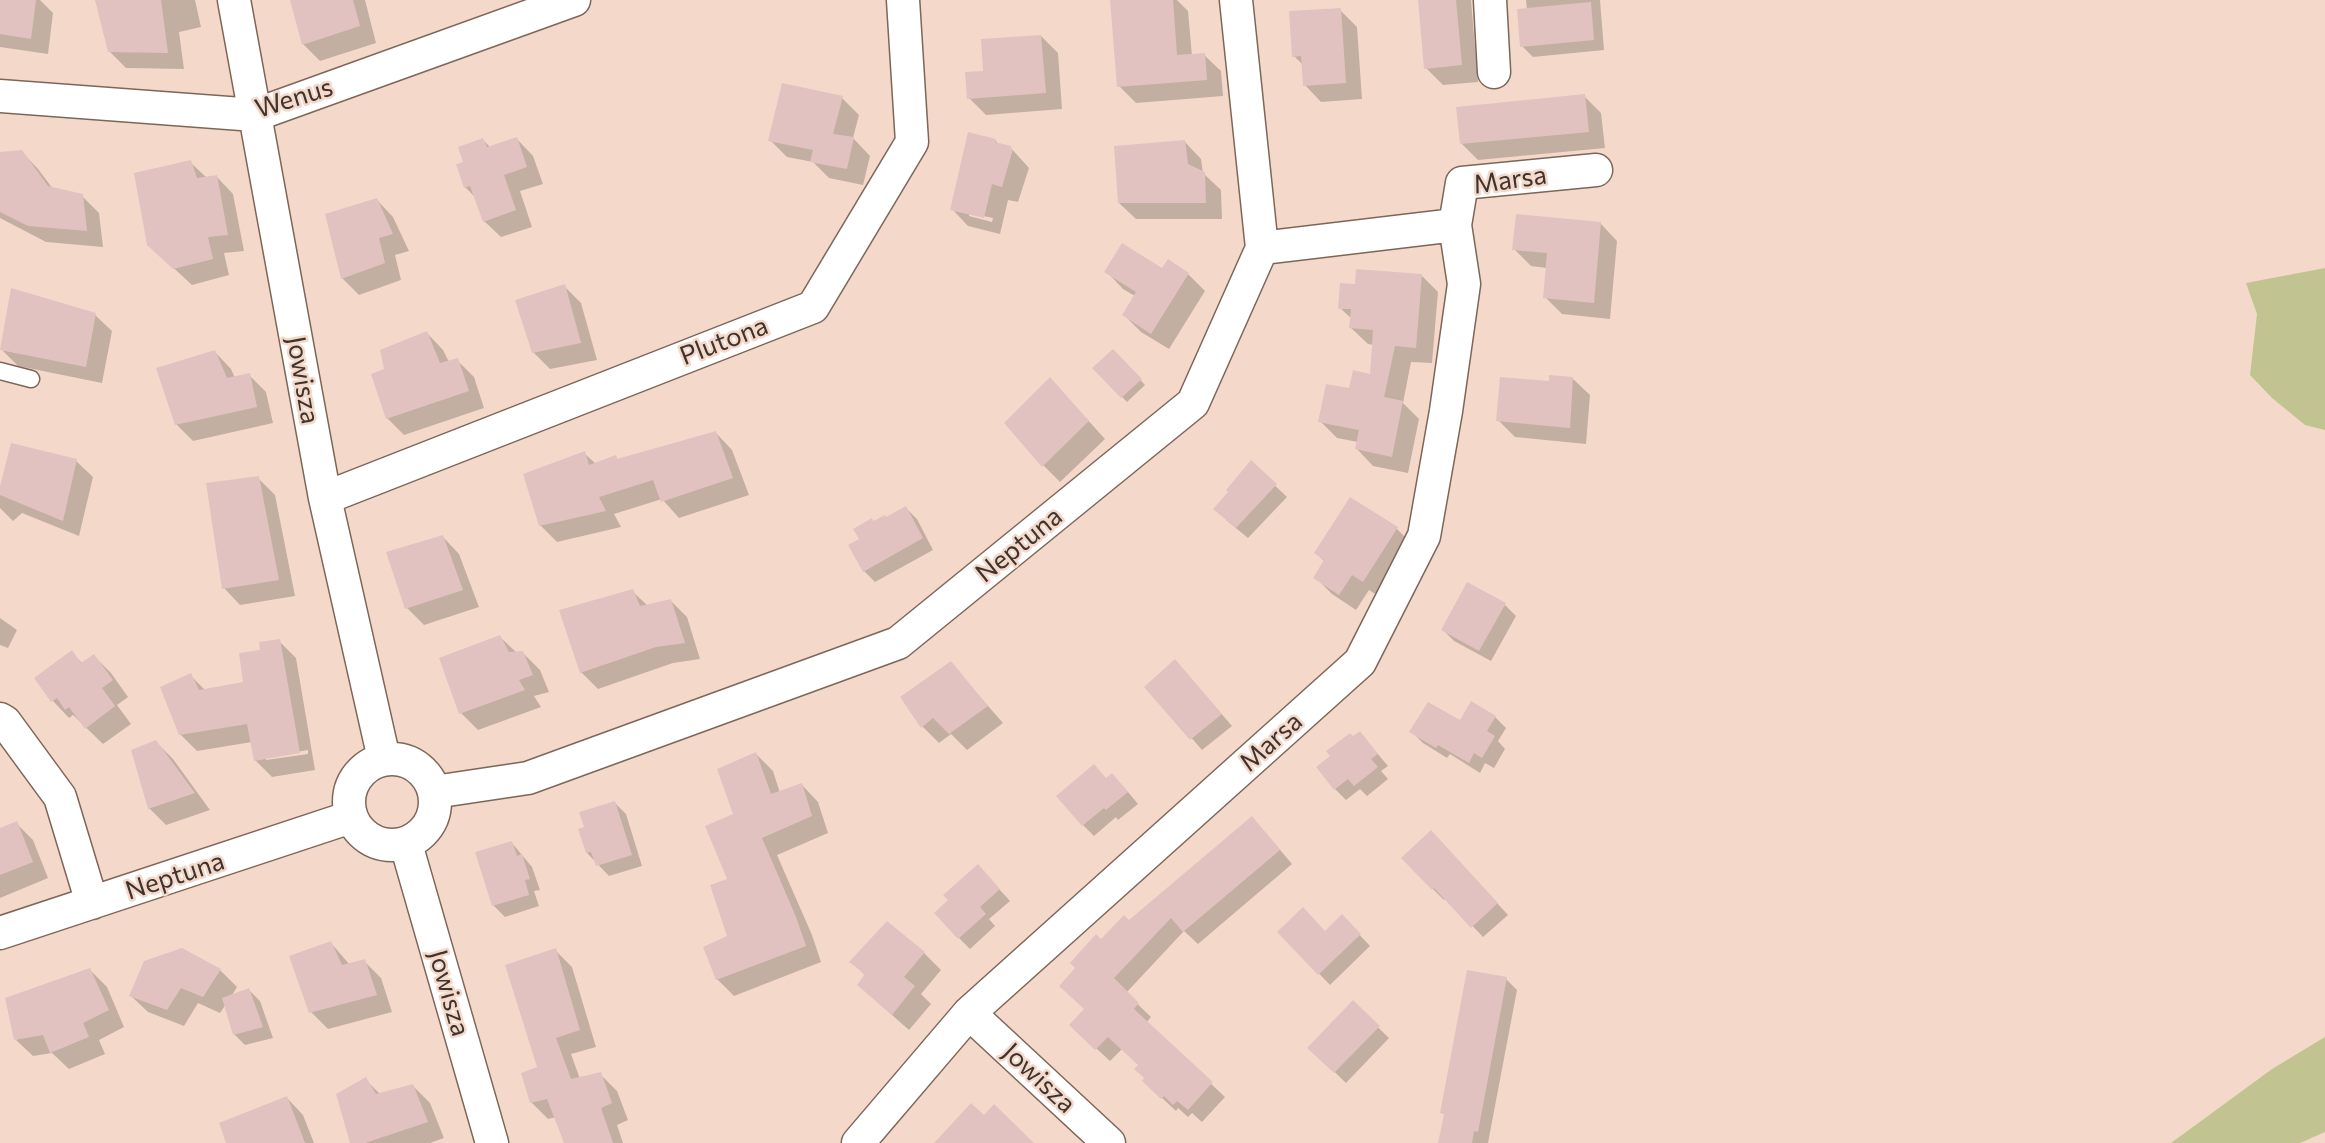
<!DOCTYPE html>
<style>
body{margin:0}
canvas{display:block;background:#f4d9ca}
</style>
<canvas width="2325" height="1143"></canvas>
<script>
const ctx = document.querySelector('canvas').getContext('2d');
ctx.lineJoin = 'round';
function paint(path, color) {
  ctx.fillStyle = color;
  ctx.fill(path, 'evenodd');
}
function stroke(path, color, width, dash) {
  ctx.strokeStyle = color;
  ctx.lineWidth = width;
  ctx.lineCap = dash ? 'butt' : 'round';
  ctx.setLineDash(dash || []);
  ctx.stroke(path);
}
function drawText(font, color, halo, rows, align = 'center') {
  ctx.font = font + ' Commissioner,sans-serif';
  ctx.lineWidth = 5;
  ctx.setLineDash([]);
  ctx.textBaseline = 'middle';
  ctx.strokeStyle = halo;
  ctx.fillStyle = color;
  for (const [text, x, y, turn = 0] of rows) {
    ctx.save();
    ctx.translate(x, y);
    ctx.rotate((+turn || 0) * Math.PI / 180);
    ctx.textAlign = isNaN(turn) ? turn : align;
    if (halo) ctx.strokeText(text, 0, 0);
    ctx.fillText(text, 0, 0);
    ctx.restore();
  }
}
paint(new Path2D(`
 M2325 268V430L2305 425 2272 398 2250 375 2257 314 2246 283Z
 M2325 1037V1132L2300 1143H2171L2272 1069Z`), '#c1c491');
paint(new Path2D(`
 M0 0H40L53 13 48 54 0 47Z
 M97 0H195L201 27 179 32 184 69 126 68 109 51Z
 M292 0H365L376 43 320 61 304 45Z
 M1112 0H1177L1188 11 1192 56 1204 55 1221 71 1223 96 1136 103 1119 86Z
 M1420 0H1471L1478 82 1443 85 1426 68Z
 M1526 0H1600L1604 50 1533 57 1522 46 1527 10Z
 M1340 10 1357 27 1362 99 1321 102 1305 85 1304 66 1294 56Z
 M1041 36 1058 53 1062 109 986 115 969 98 985 72Z
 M1584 96 1601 113 1605 148 1478 160 1461 143Z
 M842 98 859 115 853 138 870 156 863 185 829 178 813 162 787 157 770 140Z
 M517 139 533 156 543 184 520 191 532 227 501 237 484 221 476 198 465 187V163L483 140 491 148Z
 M995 140 999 145 1010 147 1029 168 1018 202 1008 200 1000 234 968 226 952 209ZM969 213 993 218 992 222 969 216Z
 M1185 142 1201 159 1203 173 1221 190 1222 219H1136L1119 203Z
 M21 151 38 169 53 189 82 196 99 213 103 247 46 242 0 218V154Z
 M190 162 207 178 217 177 233 194 244 251 224 253 229 275 192 285 166 261Z
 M377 200 393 217 409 251 395 255 401 280 359 295 342 278Z
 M1601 224 1617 241 1610 319 1562 314 1545 297 1547 268 1531 266 1514 249Z
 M1107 272 1188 274 1205 291 1169 349 1141 332 1124 315 1135 296 1123 289Z
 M1421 275 1438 292 1432 363 1411 362 1403 403 1419 419 1408 473 1373 466 1357 449 1358 442 1337 438 1320 421 1351 391 1371 376 1374 345 1368 344 1351 328 1352 319 1340 308 1357 286Z
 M564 286 581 303 597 360 550 369 533 352Z
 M95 315 112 331 102 383 18 366 1 349Z
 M427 333 443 350 449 362 457 360 474 377 484 408 404 435 387 418 386 370Z
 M1113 351 1145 385 1127 402 1095 368Z
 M215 352 231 369 235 378 249 375 266 392 273 423 193 441 176 424Z
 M1573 379 1590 395 1586 444 1515 437 1498 420 1550 383Z
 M1066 396 1105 439 1060 482 1043 465Z
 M716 433 732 450 749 495 679 518 662 499 614 514 621 527 557 542 540 525 585 454 596 464 615 457 619 461Z
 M76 461 93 477 79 536 22 513 13 521 0 508V493Z
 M1251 463 1287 497 1248 538 1226 520Z
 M258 478 275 495 295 596 240 605 224 588Z
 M906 508 917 519 933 550 875 582 864 571 861 540 874 523Z
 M1397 529 1413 545 1380 597 1369 590 1356 610 1332 594 1315 577 1325 562 1316 553Z
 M443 537 459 554 479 607 424 625 407 608Z
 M632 591 648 606 670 600 687 617 700 659 673 663 598 689 581 672Z
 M1505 605 1516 616 1491 661 1454 641 1443 630Z
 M0 618 17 630 8 648 0 645Z
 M500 637 517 653H523L540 670 549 692 534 696 541 707 478 730 461 713Z
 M279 641 296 658 315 770 272 777 255 760 252 742 197 751 180 734 190 675 205 690 245 684 262 651ZM308 750V754L266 760V757Z
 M72 653 83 664 94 656 111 673 128 697 117 705 131 724 103 744 73 715 69 718 53 701 36 679Z
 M951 664 1003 723 967 750 951 734 939 743 923 727 903 698Z
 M1186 673 1232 726 1202 750 1147 687Z
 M1495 717 1506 728 1498 741 1505 749 1494 768 1485 763 1480 773 1450 754 1447 758 1423 743 1412 732Z
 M1360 733 1388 766 1381 771 1388 779 1367 796 1360 789 1346 800 1335 789 1332 756Z
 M156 742 173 759 210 810 166 825 149 808Z
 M756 754 773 771 780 793 802 785 818 802 828 833 777 855 812 935 821 962 734 996 717 979 729 937V880L735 815Z
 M1107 780 1123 786 1138 804 1118 820 1116 817 1094 836 1083 825Z
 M615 803 626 814 642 866 609 876 587 853 586 828Z
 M16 823 33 840 48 878 0 898V830Z
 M1265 832 1292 864 1198 944 1184 931 1126 993 1151 1017 1146 1023 1225 1097 1202 1122 1192 1113 1188 1117 1178 1108 1176 1111 1144 1081 1146 1078 1140 1065 1122 1049 1110 1061 1085 1038 1086 1010 1102 942Z
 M512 843 532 867 540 890 534 891 539 906 505 917 494 906 478 853Z
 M1442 843 1508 915 1483 937 1446 898 1444 900 1433 889Z
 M989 878 1010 901 989 919 995 926 970 949 959 938Z
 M1342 916 1370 946 1330 985 1279 932 1325 933Z
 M887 924 924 953 941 970 921 994 931 1004 909 1030 876 1001 866 976 852 962Z
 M331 943 350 965 364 961 381 978 392 1012 328 1029 311 1012Z
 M182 950 220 970 237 987 231 997 249 990 260 1001 273 1038 245 1045 234 1034 226 1004 220 1013 198 1003 184 1026 148 1012 131 996Z
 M555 950 572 967 596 1047 571 1054 580 1079 600 1074 617 1091 628 1120 617 1125 623 1143H566L556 1117 548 1119 531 1102 540 1068Z
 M90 970 107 987 124 1027 99 1040 105 1054 69 1069 52 1053 33 1056 16 1040Z
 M1506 979 1517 990 1488 1143H1440L1445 1116 1442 1112Z
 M1353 1003 1389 1038 1346 1083 1310 1048Z
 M365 1079 380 1094 413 1086 430 1103 444 1138 430 1143H352Z
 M287 1098 303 1115 314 1143H227Z`), '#0003');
paint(new Path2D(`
 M0 0H36L31 39 0 34Z
 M95 0H161L168 53 108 52Z
 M290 0H353L360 26 302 45Z
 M1110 0H1173L1177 55 1205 53 1207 80 1117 87Z
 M1418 0H1456L1462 65 1424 69Z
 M1591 2 1594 40 1520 47 1517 9Z
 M1341 8 1346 83 1303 86 1301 56 1292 57 1289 11Z
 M1041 35 1046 93 967 99 965 72 983 71 981 39Z
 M782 83 843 96 833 134 854 137 847 169 810 162 813 150 768 141Z
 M1585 94 1589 132 1460 144 1456 107Z
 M968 132 996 139 995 142 1011 146V149H1013L1002 187 992 184 984 218 950 210Z
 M517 137 527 167 504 175 516 210 483 222 470 186 464 188 456 164 463 162 458 147 483 138 487 147Z
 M1185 140 1188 164 1205 172 1206 203H1118L1114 146Z
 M22 150 48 186 83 194 87 231 28 226 0 212V152Z
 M191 160 197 178 217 175 228 235 208 237 213 259 173 269 147 245 134 173Z
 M377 198 393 234 379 238 385 263 341 279 325 214Z
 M1516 214 1601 222 1594 303 1543 298 1547 253 1512 250Z
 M1122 243 1162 268 1168 259 1189 273 1151 334 1122 315 1136 292 1104 272Z
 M1356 269 1422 274 1416 348 1395 346 1384 397 1403 401 1392 457 1355 449 1359 430 1318 422 1326 384 1349 388 1353 370 1370 374 1373 330 1349 328 1351 309H1338L1340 283 1355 284Z
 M565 284 581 343 532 353 515 300Z
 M11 288 96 313 86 367 0 350Z
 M427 331 440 363 458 358 469 391 386 419 371 374 384 369 380 350Z
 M1113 349 1142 379 1121 398 1092 368Z
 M215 350 227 378 250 373 257 407 175 425 156 368Z
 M1549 375 1573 377 1570 428 1496 421 1500 377 1549 381Z
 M1050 377 1089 421 1042 467 1004 423Z
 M716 431 733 478 661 502 653 480 599 497 606 511 539 526 523 474 585 451 589 465 616 455 617 459Z
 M11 443 77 459 63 521 0 495V486Z
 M1251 460 1277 484 1236 528 1213 509 1228 492 1226 490Z
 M259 476 279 580 222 589 206 483Z
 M1350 497 1398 527 1363 582 1352 575 1339 595 1313 578 1324 560 1314 553Z
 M906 506 923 538 863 572 848 545 859 539 853 529 872 518 873 521 885 515 886 517Z
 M443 535 463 590 405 609 386 552Z
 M1467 582 1506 603 1479 651 1441 630Z
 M633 589 640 606 671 599 685 643 656 647 580 673 559 610Z
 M500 635 509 652 523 651 533 675 519 680 525 690 459 714 439 658Z
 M280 639 300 753 254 761 247 724 179 735 160 687 191 673 199 690 243 682 239 653 260 650 259 642Z
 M72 650 81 663 94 654 113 680 102 688 115 706 85 729 69 707 65 710 57 698 51 702 34 678Z
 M1175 659 1222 714 1190 740 1144 687Z
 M951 661 988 706 949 734 933 718 921 728 900 697Z
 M1471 701 1496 716 1487 731 1495 736 1482 758 1474 753 1469 763 1438 745 1436 748 1409 732 1428 702 1460 720Z
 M1360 731 1378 754 1371 759 1378 767 1354 786 1348 779 1334 790 1316 767 1330 756 1326 751 1350 733 1353 736Z
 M156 740 195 793 148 809 131 750Z
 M756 752 771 794 802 783 812 816 762 838 796 917 806 946 716 980 703 947 727 936 710 885 727 879 705 826 733 814 717 769Z
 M1094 764 1106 778 1112 773 1128 792 1106 810 1104 808 1082 826 1056 796Z
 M615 801 632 855 596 866 591 852 586 853 578 829 584 827 579 812Z
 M1252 816 1280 850 1183 932 1171 918 1114 978 1139 1003 1134 1009 1213 1082 1188 1110 1177 1101 1173 1105 1164 1096 1161 1099 1142 1081 1144 1078 1134 1069 1138 1065 1108 1037 1095 1050 1069 1025 1084 1009 1059 986 1075 968 1070 963 1096 934 1101 939 1124 915 1129 920Z
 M17 821 33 862 0 875V828Z
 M1431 830 1498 903 1471 928 1434 888 1432 890 1401 858Z
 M512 841 517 856 522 854 530 879 525 880 529 895 492 906 475 852Z
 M978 864 1000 889 980 907 986 914 958 939 934 913 948 900 943 895Z
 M1303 907 1325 931 1342 914 1361 934 1318 975 1277 932Z
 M887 921 925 952 904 977 915 986 892 1015 857 985 865 974 849 962Z
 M331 941 342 965 365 959 377 995 309 1013 289 956Z
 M182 948 221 969 203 997 181 988 167 1010 129 996 144 961Z
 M556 948 580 1030 556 1038 571 1079 601 1072 612 1103 601 1108 613 1143H564L547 1099 530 1103 521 1073 537 1067 505 965Z
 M90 968 109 1010 83 1023 89 1037 50 1053 43 1035 14 1040 5 998Z
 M1467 970 1507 977 1478 1132 1474 1131 1472 1143H1438L1444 1114 1440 1113Z
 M249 988 263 1027 233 1035 222 998Z
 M1353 1000 1380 1026 1334 1073 1307 1048Z
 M366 1077 376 1094 413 1084 428 1122 365 1143H350L336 1094Z
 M287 1096 305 1143H226L219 1123Z
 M971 1103 984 1115 994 1104 1034 1143H934Z`), '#e2c2c0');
const lane = new Path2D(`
 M0 371 31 379`);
const street = new Path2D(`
 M234 0 325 498 384 759
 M1490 0 1494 72
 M0 96 255 115 574 0
 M1455 225 1462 183 1596 170
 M325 498 813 307 912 142 903 0
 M0 719 5 722 60 797 92 903
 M349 802a43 43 0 1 1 86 0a43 43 0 1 1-86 0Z
 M434 792 528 778 898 643 1193 403 1262 248 1236 0
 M406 844 492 1143
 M0 933 351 817
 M969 1013 1109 1143
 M858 1143 969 1013 1360 662 1424 536 1446 411 1464 284 1455 225 1262 248`);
stroke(lane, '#7d6658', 19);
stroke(street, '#7d6658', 35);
stroke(lane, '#fff', 16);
stroke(street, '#fff', 32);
drawText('26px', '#3e332d', '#f4d9ca', [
 ["Wenus",294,98,-17],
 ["Marsa",1510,180,-8],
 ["Plutona",724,341,-21],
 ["Jowisza",303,380,80],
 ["Neptuna",1019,545,-39],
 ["Marsa",1271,742,-42],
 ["Neptuna",175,876,-18],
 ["Jowisza",449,993,74],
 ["Jowisza",1039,1078,43]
]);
</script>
